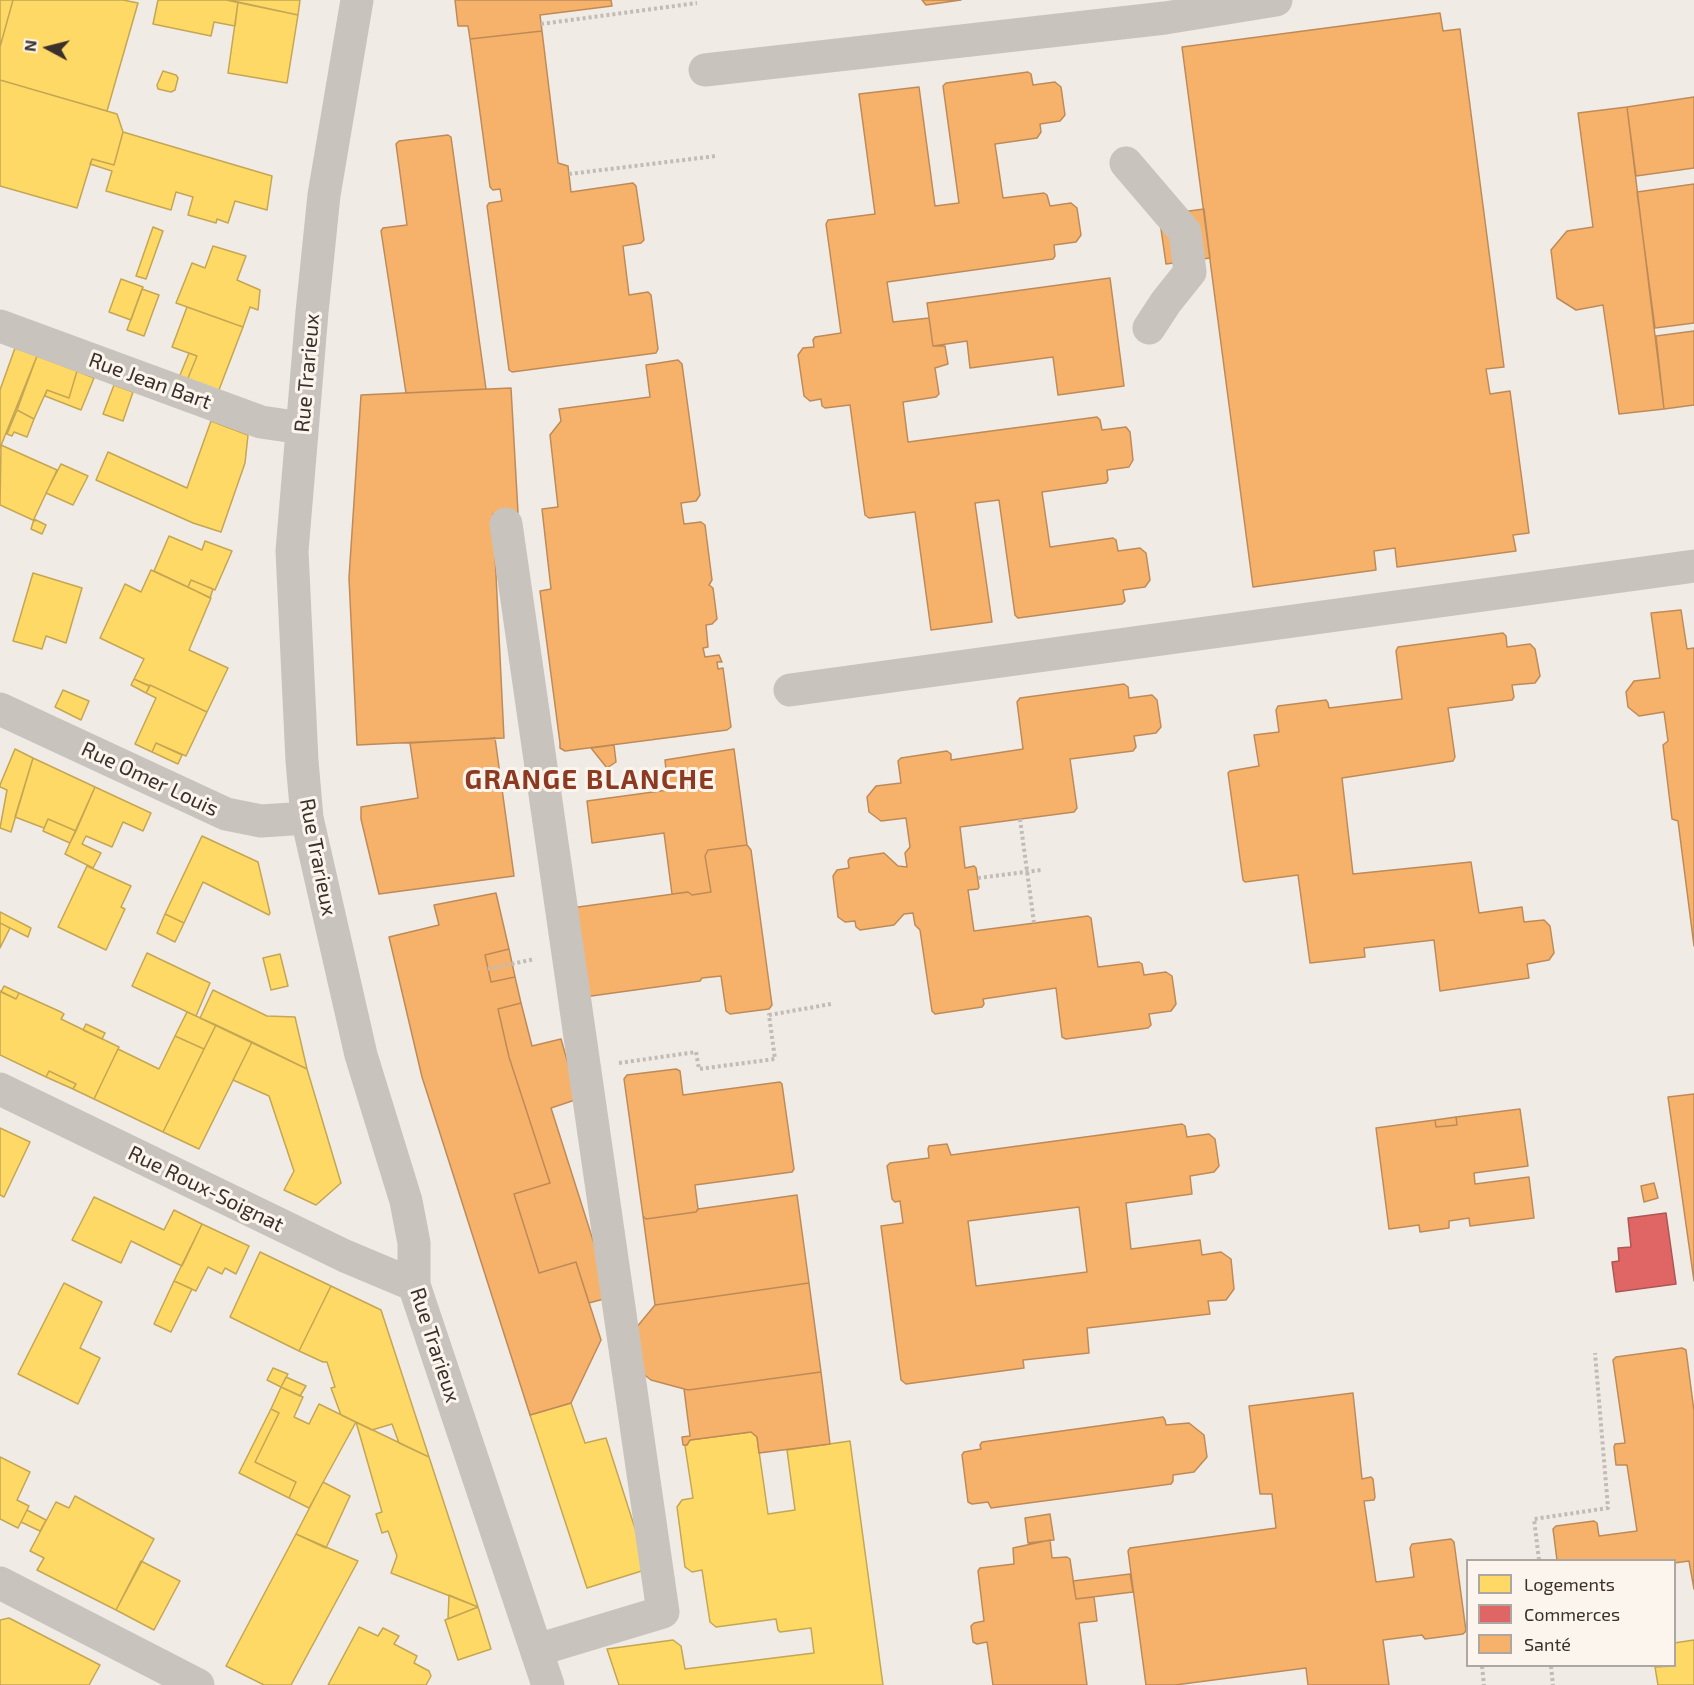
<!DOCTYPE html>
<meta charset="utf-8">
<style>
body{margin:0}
#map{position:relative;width:1694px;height:1685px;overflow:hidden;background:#f0ebe5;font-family:"Exo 2",sans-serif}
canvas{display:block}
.legend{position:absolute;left:1466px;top:1559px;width:210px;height:108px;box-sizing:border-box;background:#fbf5ee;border:2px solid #aea6a0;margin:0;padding:8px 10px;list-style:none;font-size:18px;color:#3b302b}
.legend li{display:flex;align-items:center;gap:12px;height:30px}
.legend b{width:30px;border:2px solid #aea6a0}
.north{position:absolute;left:18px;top:18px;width:60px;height:60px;-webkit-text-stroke:4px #fbf5ee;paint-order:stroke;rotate:277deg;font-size:16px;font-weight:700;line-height:24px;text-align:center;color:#3b302b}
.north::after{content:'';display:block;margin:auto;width:21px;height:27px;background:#3b302b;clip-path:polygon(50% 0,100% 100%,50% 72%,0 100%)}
</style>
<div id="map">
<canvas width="1694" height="1685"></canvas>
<ul class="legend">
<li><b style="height:16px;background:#ffd966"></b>Logements</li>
<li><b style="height:16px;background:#e06666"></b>Commerces</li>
<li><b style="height:16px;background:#f6b26b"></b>Santé</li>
</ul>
<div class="north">N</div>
</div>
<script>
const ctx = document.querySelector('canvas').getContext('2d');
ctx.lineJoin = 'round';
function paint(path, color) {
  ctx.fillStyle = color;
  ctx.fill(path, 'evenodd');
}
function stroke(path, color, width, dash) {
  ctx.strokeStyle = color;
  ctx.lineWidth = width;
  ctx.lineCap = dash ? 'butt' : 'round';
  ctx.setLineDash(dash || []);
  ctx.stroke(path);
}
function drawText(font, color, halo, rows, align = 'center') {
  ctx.font = font + ' "Exo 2",sans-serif';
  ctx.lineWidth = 6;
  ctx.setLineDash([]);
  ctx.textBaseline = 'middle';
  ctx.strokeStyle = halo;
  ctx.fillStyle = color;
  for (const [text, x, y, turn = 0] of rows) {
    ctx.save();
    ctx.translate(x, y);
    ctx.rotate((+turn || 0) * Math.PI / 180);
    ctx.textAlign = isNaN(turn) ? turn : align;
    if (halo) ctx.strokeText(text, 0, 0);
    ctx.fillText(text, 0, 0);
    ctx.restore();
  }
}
const homes = new Path2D(`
 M0 0H13L0 47Z
 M13 0H123L138 3 107 111 0 80V47Z
 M158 0H226L238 2 235 26 214 22 211 36 153 24Z
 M226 0H300L298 15Z
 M238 2 298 15 287 83 228 73Z
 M163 71 176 75 178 78 175 90 171 92 158 89 157 85Z
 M0 80 117 114 123 132 114 165 92 159 77 208 0 186Z
 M123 132 272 176 267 210 235 201 228 223 217 219 216 223 188 215 193 197 176 192 171 210 106 191 112 171 90 164 92 159 114 165Z
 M153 227 163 231 146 279 136 276Z
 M213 246 246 256 237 280 260 290 258 310 250 307 243 327 176 303 192 263 205 268Z
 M121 279 143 287 131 320 109 312Z
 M142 289 159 295 144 336 127 330Z
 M187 307 243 327 217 395 186 383 197 356 172 347Z
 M15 348 37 356 0 448V390Z
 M189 353 197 356 186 383 178 380Z
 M37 356 77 371 69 398 47 390 34 419 17 410Z
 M77 371 94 378 81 410 45 396 47 390 69 398Z
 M114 385 133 392 123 421 103 414Z
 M17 410 34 419 27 437 14 432 12 436 7 434Z
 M211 421 248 435 245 463 221 532 193 523 96 480 108 452 187 488Z
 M1 445 57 470 34 519 35 521 0 505Z
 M61 464 88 476 73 505 46 493Z
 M34 519 46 525 42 534 31 529Z
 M169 536 202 550 205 541 232 551 215 590 191 580 188 587 154 571Z
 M151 570 211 598 189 650 228 668 207 712 150 685 149 686 134 679 144 659 100 638 125 584 141 592Z
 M33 573 82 588 66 643 46 636 42 649 13 641Z
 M191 580 213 589 210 598 188 587Z
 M134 679 150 686 146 693 131 685Z
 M150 685 207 712 186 756 156 743 152 752 135 744 156 698 146 693Z
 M63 690 89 701 81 720 55 707Z
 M156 743 182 755 178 764 152 752Z
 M15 749 33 758 11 832 0 828 7 790 0 787V785Z
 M33 758 95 787 76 831 48 819 44 828 15 817Z
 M95 787 151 813 143 831 123 822 112 847 86 836 82 844 101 853 93 868 65 854Z
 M48 819 76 831 70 843 43 831Z
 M202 836 258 862 270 913 269 915 203 882 184 923 165 914Z
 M87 866 131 886 121 907 125 909 106 950 58 927Z
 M0 912 31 928 28 937 0 923Z
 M165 914 184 923 175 942 157 933Z
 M0 923 10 928 0 948Z
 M147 953 210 983 196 1016 132 986Z
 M280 954 288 986 271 990 263 958Z
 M4 986 19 993 16 999 1 992Z
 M213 990 267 1016 295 1017 307 1069 200 1018Z
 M0 991 16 999 19 993 61 1012 64 1014 61 1019 119 1047 94 1099 73 1089 76 1084 49 1071 46 1077 0 1055Z
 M187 1012 216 1025 204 1049 175 1036Z
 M86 1024 105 1033 102 1039 83 1030Z
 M216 1025 252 1042 199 1149 163 1132Z
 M175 1036 204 1049 163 1132 94 1099 118 1049 159 1069Z
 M252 1042 307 1069 341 1183 316 1205 284 1190 294 1171 269 1096 233 1080Z
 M49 1071 76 1084 73 1089 46 1077Z
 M0 1128 30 1142 4 1197 0 1195Z
 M94 1197 164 1230 174 1210 202 1224 182 1266 131 1241 121 1263 72 1240Z
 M202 1224 249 1246 236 1274 225 1268 222 1274 208 1267 196 1291 174 1281Z
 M260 1252 331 1286 299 1351 230 1317Z
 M174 1281 192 1289 171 1332 154 1324Z
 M64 1283 102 1302 80 1348 100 1358 78 1404 18 1374Z
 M331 1286 381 1310 429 1457 399 1443 392 1424 372 1430 341 1415 331 1388 335 1387 327 1362H323L299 1351Z
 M273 1368 288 1374 281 1387 267 1380Z
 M286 1377 306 1386 300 1396 281 1387Z
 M281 1387 303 1397 294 1417 309 1424 319 1404 356 1422 309 1508 289 1498 296 1482 255 1462 279 1413 271 1409Z
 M571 1403 585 1443 606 1438 648 1569 587 1588 530 1415Z
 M271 1409 279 1413 255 1462 296 1482 289 1498 239 1473Z
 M356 1422 429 1457 478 1607 391 1573 397 1556 388 1531 382 1533 376 1514 382 1512Z
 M751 1432 757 1437 768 1514 795 1510 787 1450 850 1441 883 1685H619L607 1649 673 1640 681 1646 685 1669 814 1653 811 1628 780 1632 778 1630 776 1619 716 1627 710 1622 702 1570 692 1572 685 1567 677 1507 682 1500 693 1498 685 1446 690 1440Z
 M0 1457 30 1472 17 1500 29 1506 18 1528 0 1519Z
 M323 1482 350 1496 326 1548 296 1534Z
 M75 1496 154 1539 116 1610 37 1570 44 1558 30 1551 56 1502 69 1508Z
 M27 1510 46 1520 40 1531 21 1522Z
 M296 1534 358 1561 291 1685H264L226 1666Z
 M141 1561 180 1581 154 1630 116 1610Z
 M449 1595 478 1607 448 1619Z
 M478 1607 491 1649 458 1660 445 1620Z
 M9 1618 100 1665 89 1685H0V1620Z
 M359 1627 378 1636 383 1628 399 1636 394 1644 417 1656 414 1663 429 1671 431 1676 426 1685H328Z
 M1694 1640V1685H1658L1655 1667 1674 1666V1643Z`);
paint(homes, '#ffd966');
stroke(homes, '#c4a654', 1.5);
const shops = new Path2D(`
 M1666 1213 1676 1284 1616 1292 1612 1262 1619 1261 1618 1248 1631 1247 1628 1218Z`);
paint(shops, '#e06666');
stroke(shops, '#ae5654', 1.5);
const health = new Path2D(`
 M455 0H611L612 6 540 15 542 31 470 39 468 26H458Z
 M922 0H961L926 5Z
 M1440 13 1443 31 1460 29 1504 367 1486 369 1490 394 1510 391 1529 533 1513 535 1516 551 1397 567 1395 548 1374 551 1376 570 1253 587 1182 47Z
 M542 31 558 163 568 166 571 192 633 183 636 186 644 240 641 243 623 246 629 295 648 292 651 295 658 349 656 353 512 372 509 370 487 206 489 203 502 201 500 189 493 190 490 187 470 39Z
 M1028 72 1031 74 1033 85 1055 82 1061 87 1065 115 1060 121 1040 124 1041 132 1037 138 995 144 1003 198 1044 193 1047 195 1050 206 1071 203 1077 208 1081 235 1076 242 1054 245 1055 256 1053 259 887 282 893 322 929 318 933 346H945L948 364 935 368 939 394 936 397 903 402 908 442 1097 417 1100 420 1102 430 1126 427 1130 432 1133 460 1129 467 1107 470 1108 480 1106 483 1042 492 1050 547 1113 538 1116 540 1118 551 1140 548 1146 553 1150 580 1145 587 1123 590 1125 601 1122 604 1018 618 1015 615 999 500 975 503 992 622 931 630 915 512 869 518 865 515 850 405 825 408 822 406 821 399 810 401 804 396 798 355 803 348 814 347 813 340 815 337 841 333 826 224 828 220 875 214 859 94 919 87 935 206 959 203 943 86 946 83Z
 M1694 97V168L1636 176 1627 107Z
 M1627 107 1664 409 1619 414 1603 305 1576 310 1557 298 1551 250 1567 231 1593 227 1578 113Z
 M448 135 451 137 486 389 406 393 381 231 383 228 407 225 396 144 399 141Z
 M1694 184V323L1655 328 1637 192Z
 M1204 209 1210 258 1166 264 1159 215Z
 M1110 278 1124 386 1058 395 1053 357 970 368 967 341 933 346 927 303Z
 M1694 331V405L1664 409 1656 336Z
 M678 360 682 364 700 495 696 501 681 503 684 524 701 522 705 525 712 580 709 585 713 588 717 619 712 624 706 625 708 647 703 648 705 657 719 655 722 662H717L718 669 723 668 731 727 727 730 565 751 560 748V743L540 591 551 589 542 509 558 507 550 435 561 421 559 409 650 397 646 365Z
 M511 388 518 513 493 514 504 738 357 745 349 578 361 395Z
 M1681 610 1687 649 1694 648V946L1678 821 1672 819 1663 745 1668 741 1664 712 1639 716 1628 707 1626 692 1634 681 1660 678 1651 613Z
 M1503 633 1506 636 1507 647 1530 644 1535 649 1540 676 1535 683 1512 685 1514 697 1512 700 1448 708 1455 757 1453 761 1342 778 1353 874 1471 862 1479 913 1522 907 1524 922 1544 920 1550 926 1554 953 1549 960 1527 964 1529 978 1440 991 1434 940 1364 948 1365 957 1310 963 1298 875 1245 882 1243 880 1228 773 1230 771 1259 766 1254 735 1279 732 1276 710 1278 706 1326 700 1328 703 1329 708 1402 699 1396 651 1398 647Z
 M1124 684 1128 687 1129 698 1152 695 1157 700 1161 727 1156 733 1134 736 1136 747 1133 751 1070 759 1077 808 1074 812 960 827 965 868 974 866 976 868 979 887 978 889 968 890 974 931 1088 916 1091 918 1098 967 1139 962 1142 964 1144 975 1166 972 1172 976 1176 1004 1171 1011 1149 1014 1151 1025 1148 1028 1066 1039 1062 1037 1056 988 983 999 984 1004 982 1007 935 1014 932 1011 920 930 915 925 913 913 904 914 894 925 860 930 856 927 855 921 845 922 838 917 833 876 837 870 849 868 848 861 850 858 884 853 898 866 907 867 905 853 910 847 906 818 881 821 869 812 867 797 876 786 901 783 898 761 901 758 947 751 951 754V760L1023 749 1017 702 1020 698Z
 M495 738 514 876 379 894 361 819V807L418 798 410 743Z
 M614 745 616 762 607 768 591 748Z
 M734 749 747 845 708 850 705 856 711 892 692 895 688 892 672 894 664 833 592 843 587 801 668 790 665 760Z
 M747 845 751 850 772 1005 769 1009 730 1014 726 1011 721 976 702 978 700 981 584 997 571 908 688 892 692 895 711 892 705 856 708 850Z
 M496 893 509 949 485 955 491 982 515 977 521 1003 498 1009 509 1057 550 1183 514 1194 539 1273 576 1262 601 1340 571 1403 530 1415 422 1077 389 937 439 925 434 905Z
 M509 949 515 977 491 982 485 955Z
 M521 1003 532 1046 561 1039 578 1099 551 1108 611 1297 589 1303 576 1262 539 1273 514 1194 550 1183 509 1057 498 1009Z
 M676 1069 680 1071 683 1095 780 1082 782 1084 794 1169 792 1172 695 1185 698 1209 696 1212 646 1219 643 1216 624 1079 627 1075Z
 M1694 1094V1281L1668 1097Z
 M1520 1109 1528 1166 1474 1173 1475 1184 1529 1177 1534 1218 1470 1226 1469 1218 1449 1221V1228L1420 1232 1419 1225 1389 1229 1376 1128 1435 1120 1436 1127 1457 1125 1456 1117Z
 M1456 1117 1457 1125 1436 1127 1435 1120Z
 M1182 1124 1185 1126 1187 1137 1209 1134 1215 1139 1219 1166 1214 1172 1190 1176 1192 1194 1126 1203 1131 1249 1200 1240 1202 1255 1221 1252 1231 1259 1234 1289 1226 1300 1208 1301 1210 1314 1087 1328 1089 1353 1023 1360 1024 1368 906 1384 901 1380 881 1226 903 1223 900 1201 895 1202 892 1199 887 1166 890 1163 929 1158 928 1149 929 1146 947 1144 951 1155ZM1079 1207 1087 1272 976 1286 968 1221Z
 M1654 1183 1658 1198 1644 1202 1641 1186Z
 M797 1195 809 1283 655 1305 643 1216 646 1219 696 1212 698 1209Z
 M809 1283 821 1372 688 1390 651 1380 642 1373 636 1328 655 1305Z
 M1682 1348 1686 1350 1694 1411V1589L1689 1561 1674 1563V1560H1557L1553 1529 1556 1526 1594 1521 1597 1523 1599 1536 1637 1531 1627 1465H1616L1614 1447 1615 1444 1625 1443 1613 1360 1616 1357Z
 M821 1372 830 1444 759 1453 757 1437 751 1432 690 1440 687 1445H683L682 1437 690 1436 684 1389 688 1390Z
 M1353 1393 1362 1479 1371 1477 1373 1479 1375 1497 1374 1500 1364 1501 1376 1582 1414 1577 1410 1548 1412 1544 1451 1539 1454 1542 1466 1631 1463 1634 1425 1639 1422 1635 1383 1640 1389 1685H1308L1306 1668 1175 1685H1146L1128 1551 1130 1548 1276 1528 1272 1494H1260L1249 1406Z
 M1163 1417 1165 1420 1166 1425 1189 1423 1204 1435 1207 1457 1194 1472 1173 1475V1481L1171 1484 991 1508 988 1502 972 1504 968 1502 962 1455 964 1452 981 1449 980 1445 982 1442Z
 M1050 1514 1054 1540 1028 1543 1025 1518Z
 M1050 1540 1052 1558 1067 1557 1070 1559 1076 1599 1094 1597 1097 1621 1079 1623 1087 1685H993L987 1642 977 1644 973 1642 971 1626 974 1623 984 1621 978 1571 980 1568 1014 1564 1013 1548Z
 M1130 1574 1133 1592 1076 1599 1073 1581Z`);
paint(health, '#f6b26b');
stroke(health, '#be8b58', 1.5);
stroke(new Path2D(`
 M541 24 697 3
 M569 174 716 156
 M1020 819 1034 923
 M978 878 1041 870
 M488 969 535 959
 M619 1063 696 1052 699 1069 775 1059 769 1015 831 1004
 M1539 1560 1534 1519 1608 1508 1595 1353
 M1482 1666 1484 1685
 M1551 1666 1553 1685`), '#c2bbb6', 4, [3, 3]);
stroke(new Path2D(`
 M357 0 324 195 312 312 292 551 302 761 307 818 361 1055 406 1201 414 1243V1285L548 1685
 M705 70 1165 18 1276 0
 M1126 163 1185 232 1190 272 1166 302 1149 328
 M0 326 261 422 302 428
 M506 524 663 1612 537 1650
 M790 690 1694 566
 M0 709 226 814 261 821 307 818
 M0 1089 345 1256 414 1285
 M0 1583 198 1685`), '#c9c3be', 33);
drawText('21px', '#3b302b', '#fbf5ee', [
 ["Rue Trarieux",307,373,-85],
 ["Rue Jean Bart",150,381,20],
 ["Rue Omer Louis",150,779,25],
 ["Rue Trarieux",318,857,79],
 ["Rue Roux-Soignat",206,1189,26],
 ["Rue Trarieux",435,1345,72]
]);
ctx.letterSpacing = '1.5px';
drawText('bold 27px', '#8c3b22', '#fbf5ee', [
 ["GRANGE BLANCHE",590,780]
]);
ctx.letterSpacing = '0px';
</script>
